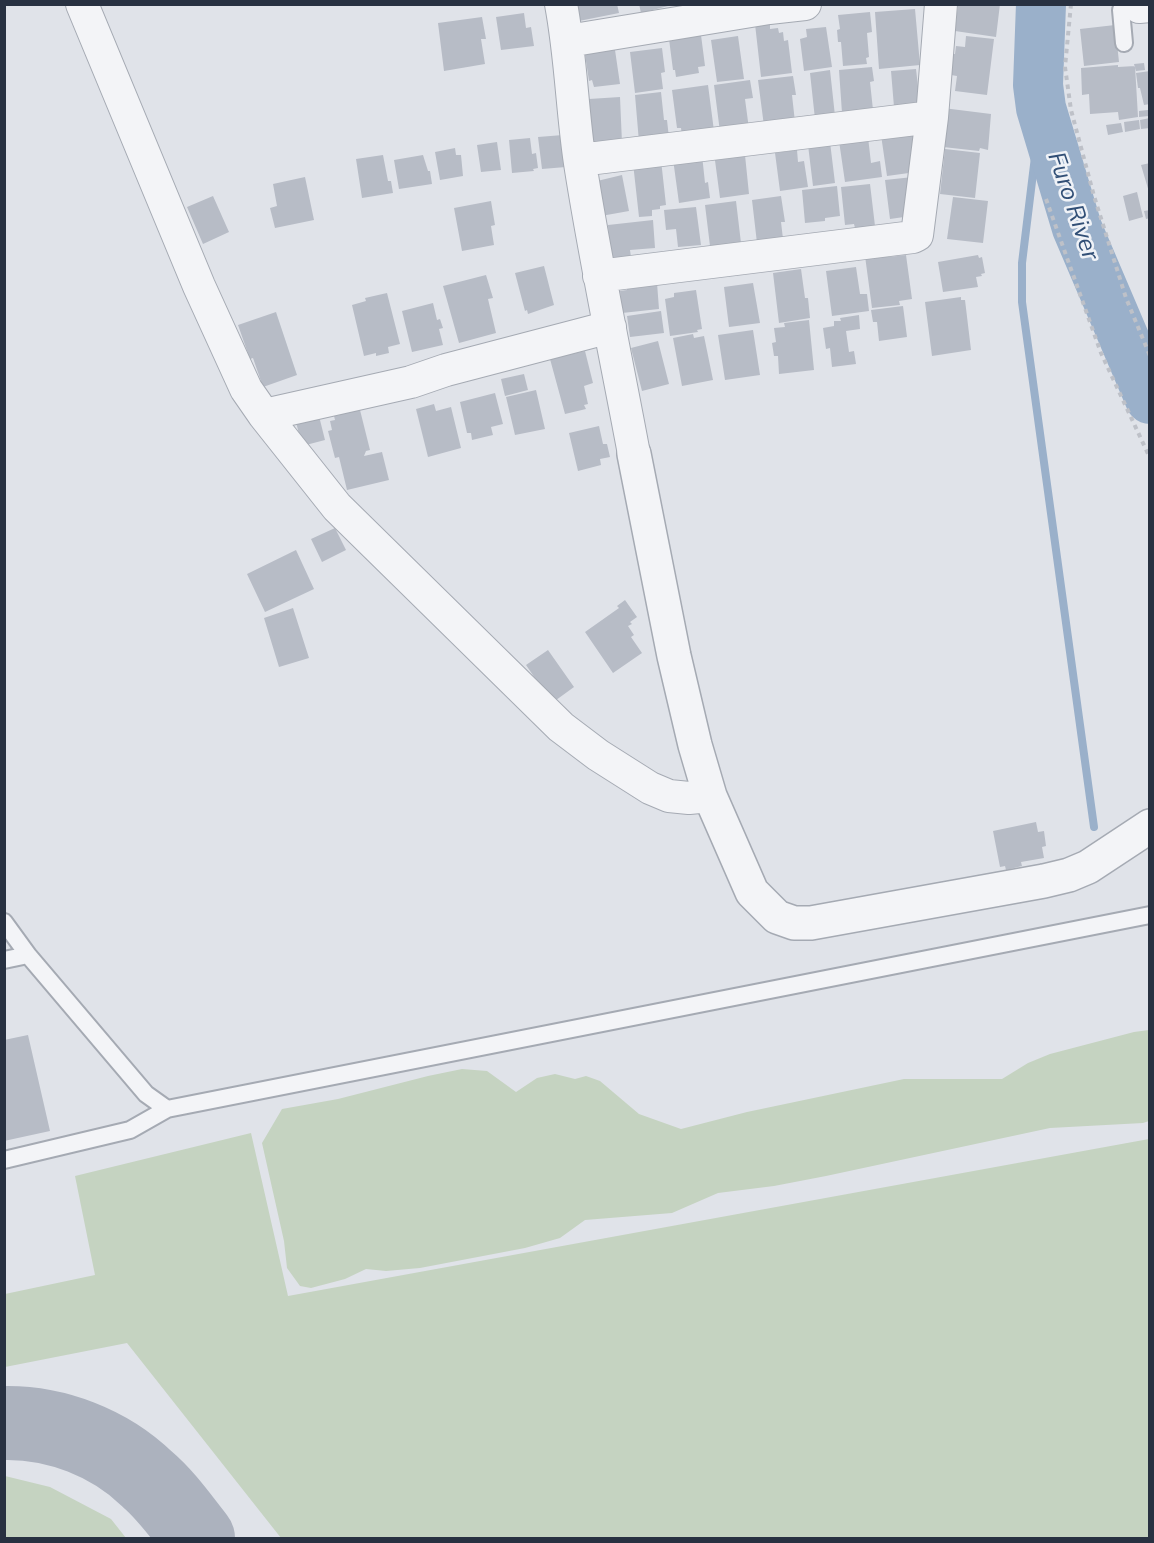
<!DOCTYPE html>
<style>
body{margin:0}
#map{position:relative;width:1154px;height:1543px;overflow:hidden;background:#e0e3e9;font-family:Mulish,sans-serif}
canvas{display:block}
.frame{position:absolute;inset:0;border:6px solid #283141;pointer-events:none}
</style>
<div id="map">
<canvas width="1154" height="1543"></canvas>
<div class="frame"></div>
</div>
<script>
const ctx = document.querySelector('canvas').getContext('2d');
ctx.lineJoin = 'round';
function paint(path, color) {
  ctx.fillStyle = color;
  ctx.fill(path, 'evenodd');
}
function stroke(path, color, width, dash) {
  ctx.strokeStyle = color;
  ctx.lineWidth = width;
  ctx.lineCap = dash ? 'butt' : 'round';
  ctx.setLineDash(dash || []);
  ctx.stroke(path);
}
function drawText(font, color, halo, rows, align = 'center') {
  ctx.font = font + ' Mulish,sans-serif';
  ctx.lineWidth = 5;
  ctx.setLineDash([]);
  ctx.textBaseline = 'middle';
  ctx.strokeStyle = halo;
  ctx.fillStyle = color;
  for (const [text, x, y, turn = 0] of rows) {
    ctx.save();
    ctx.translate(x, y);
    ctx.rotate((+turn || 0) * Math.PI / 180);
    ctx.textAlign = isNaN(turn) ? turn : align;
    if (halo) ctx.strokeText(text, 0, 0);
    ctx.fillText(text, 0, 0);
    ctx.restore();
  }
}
paint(new Path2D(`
 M1149 1030V1121L1143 1123 1050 1128 826 1176 774 1186 718 1193 672 1213 585 1220 560 1238 525 1248 420 1268 386 1271 366 1269 345 1279 311 1288 300 1286 287 1268 284 1241 262 1143 282 1109 338 1099 428 1076 462 1069 487 1071 516 1092 537 1078 555 1074 575 1079 586 1076 600 1081 639 1114 681 1129 747 1112 904 1079H1002L1028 1063 1050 1054 1134 1032Z
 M251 1133 288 1296 1149 1139V1538H281L127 1343 5 1367V1294L95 1275 75 1176Z
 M5 1476 50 1487 111 1519 126 1538H5Z`), '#c5d3c1');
stroke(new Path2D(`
 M1041 108 1022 263V302L1094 827`), '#9ab0ca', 8);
stroke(new Path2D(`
 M1041 4 1038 85 1041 108 1077 228 1150 399`), '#9ab0ca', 50);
stroke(new Path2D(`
 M4 1423C56 1422 110 1443 147 1479 167 1496 182 1518 198 1538`), '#acb2be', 74);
paint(new Path2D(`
 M576 4H617L619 13 579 21Z
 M639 4H672V5L641 13Z
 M958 4H1000L996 37 955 31Z
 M915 9 920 65 879 69 875 12Z
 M870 12 872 32 867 33 869 57 866 58 867 64 843 66 841 42H838L837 30 840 29 838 15Z
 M524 13 526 28 531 27 534 46 501 50 496 17Z
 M482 17 486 39H481L485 64 444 71 438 23Z
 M770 22V29L778 28 779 33 783 32 784 41 788 40 792 73 761 77 755 24Z
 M1115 25 1119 62 1084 66 1080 29Z
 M826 27 832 67 804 71 800 39 807 37 806 29Z
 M701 35 705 66 698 67 699 73 676 77 675 70H673L669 39Z
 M738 36 744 79 717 82 711 40Z
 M966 36 994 39 987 95 955 91 957 76 951 75 952 68H950L951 54H955L956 46 965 47Z
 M662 48 665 72 661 73 663 89 635 93 630 52Z
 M615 50 620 84 594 87 592 80 589 81 585 54Z
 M1144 63 1145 70 1136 71 1134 64Z
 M1118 65V67L1135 66 1138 117 1119 120 1118 112 1090 114 1089 94 1082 95 1081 68Z
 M872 67 874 81 870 82 873 110 842 113 839 70Z
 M916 69 920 104 894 107 891 71Z
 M830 70 835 116 815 119 810 73Z
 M1150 71V104L1144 105 1140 88H1138L1136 73Z
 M793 76 796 95H792L795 122 764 126 758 80Z
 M750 80 753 98 745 99 749 129 720 132 714 85Z
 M708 85 714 131 682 136 681 128H677L672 90Z
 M661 92 664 120H667L669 138 639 142 635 95Z
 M620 97 622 143 591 145 589 99Z
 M943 108 991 114 988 150 980 148 979 151 943 147Z
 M1148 110 1149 116 1139 117V111Z
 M1150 118V128L1141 129 1140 120Z
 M1139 120 1140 129 1125 132 1124 122Z
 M1121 123 1123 132 1108 135 1106 125Z
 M913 131 917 157 916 172 887 176 881 135Z
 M563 135 566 167 542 169 538 137Z
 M868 137 871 163 880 161 882 177 845 182 839 141Z
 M530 138 532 154 536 153 538 168 533 169 534 171 512 173 509 140Z
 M497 142 501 170 481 172 477 145Z
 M830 142 835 183 813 186 808 145Z
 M455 148 456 155H461L463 176 440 180 435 152Z
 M945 149 980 153 975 198 940 194Z
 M797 150 798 162 804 161 808 187 780 191 775 153Z
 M714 153 745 155 749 194 720 198Z
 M383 155 388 181H391L393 193 362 198 356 159Z
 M423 155 428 171H430L432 184 399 189 394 160Z
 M702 155 705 183 708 182 710 198 679 203 673 159Z
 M661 160 666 205 660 206V209L652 210V216L639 217 633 163Z
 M1150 163V192H1149L1141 165Z
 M622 175 629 211 601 216 593 182Z
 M305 177 314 220 275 228 270 208 277 206 273 184Z
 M913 177 909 213 903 214 904 217 890 219 885 180Z
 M870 184 875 226 855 228 854 224 845 225 841 187Z
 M837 186 840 216 825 218V221L805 223 802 190Z
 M1137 192 1143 217 1129 221 1123 196Z
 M213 196 229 232 203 244 187 207Z
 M781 196 785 222H781L783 239 757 243 752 200Z
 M953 197 988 201 983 243 947 239Z
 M491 201 495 225 491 226 494 245 462 251 454 208Z
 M736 201 741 243 710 246 705 205Z
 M696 207 701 245 678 247 676 229 666 230 664 210Z
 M1150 210V218L1146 219 1144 211Z
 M653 220 655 248 630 250 631 257 610 259 608 225Z
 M888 253 889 257 906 255 912 299 899 301 900 305 872 308 865 256Z
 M978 255 979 258 982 257 985 273 981 274 982 276 976 277 978 287 943 292 938 262Z
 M544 266 554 305 528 314 527 310 525 311 515 273Z
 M856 267 860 294H867L869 311 832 316 826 271Z
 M801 269 805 298H808L810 318 779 323 773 273Z
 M486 275 493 298 488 299 496 333 459 343 443 286Z
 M657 283 659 309 622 313 620 291 627 290V286Z
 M753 283 760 323 729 327 724 287Z
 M696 290 702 329 697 330 698 332 670 336 665 299 674 297V293Z
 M387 293 400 344 388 347 389 353 376 356V353L364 356 352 305 366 301 365 298Z
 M961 297V300H965L971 350 932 356 925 302Z
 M433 303 437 320 440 319 443 328 439 329 443 345 412 352 402 311Z
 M903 306 907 337 879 341 877 322H873L871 310Z
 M661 311 664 333 630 337 627 316Z
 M276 312 297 375 263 387 253 358 250 359 238 325Z
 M859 315 860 329 846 331 849 352 854 351 856 364 832 367 830 348 826 349 823 328 834 326V321H841L840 318Z
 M809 320 814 370 779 374 778 356H774L772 343 776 342 774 328 785 327 784 323Z
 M753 330 760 375 725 380 718 335Z
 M693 334 694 338 704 336 713 380 682 386 673 338Z
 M658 341 669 384 642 391 631 348Z
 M585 351 593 383 584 386 588 404 584 405 586 409 565 414 550 359Z
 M524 374 528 390 505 396 501 379Z
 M536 390 545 429 515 435 506 397Z
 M495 393 503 424 491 427 493 435 472 440 471 433H467L460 402Z
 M434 404 436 411 451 407 461 448 428 457 416 409Z
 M357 407 358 411 360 410 370 450 366 451 364 456 382 452 389 480 347 490 339 457 335 458 328 431 332 430 330 421 335 420 334 416 340 415 339 412Z
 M318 412 325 440 302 446 295 418Z
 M599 426 603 444H607L610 457 600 459 601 465 578 471 569 433Z
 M335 528 346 550 322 562 311 539Z
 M296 550 314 589 265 612 247 574Z
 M625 600 637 617 630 622 632 624 628 626 634 635 631 637 642 653 613 673 585 632 619 608 617 606Z
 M293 608 309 658 279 667 264 618Z
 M548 650 574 687 552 703 526 665Z
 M1036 822 1038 832 1044 831 1046 846 1042 847 1044 858 1021 862 1022 866 1006 870 1005 866 1000 867 993 831Z
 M28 1035 50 1131 4 1141V1040Z`), '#b7bcc6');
const service = new Path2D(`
 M1124 43 1121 10 1139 7
 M4 922 28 955 146 1094 167 1109
 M4 960 28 955
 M4 1160 130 1130 167 1109 1150 915`);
const minor = new Path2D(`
 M82 4 199 286 246 389 264 415 337 507 561 727 598 755 650 788 669 796 689 798 710 796
 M561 4C571 57 572 110 580 163 595 260 616 357 634 454
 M1139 4V7L1150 6
 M568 41 769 8 805 4
 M580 160 932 117
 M599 276 913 237 917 235 932 117 941 4
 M264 415 411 382 446 370 610 327`);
const tertiary = new Path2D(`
 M634 454 674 656 695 745 710 796 752 892 777 917 794 923H811L1044 881 1069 875 1088 867 1150 826`);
stroke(service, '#a5aab3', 20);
stroke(minor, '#a5aab3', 34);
stroke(tertiary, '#a5aab3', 36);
stroke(new Path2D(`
 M1071 4 1065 67 1071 110 1094 196 1126 298 1150 356
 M1046 199 1101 353 1150 458`), '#bec1c8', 4, [4.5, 4.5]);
stroke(service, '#f3f4f7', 16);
stroke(minor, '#f3f4f7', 32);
stroke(tertiary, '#f3f4f7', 33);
drawText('italic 24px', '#314f76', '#eff2f7', [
 ["Furo River",1073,206,71]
]);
</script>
